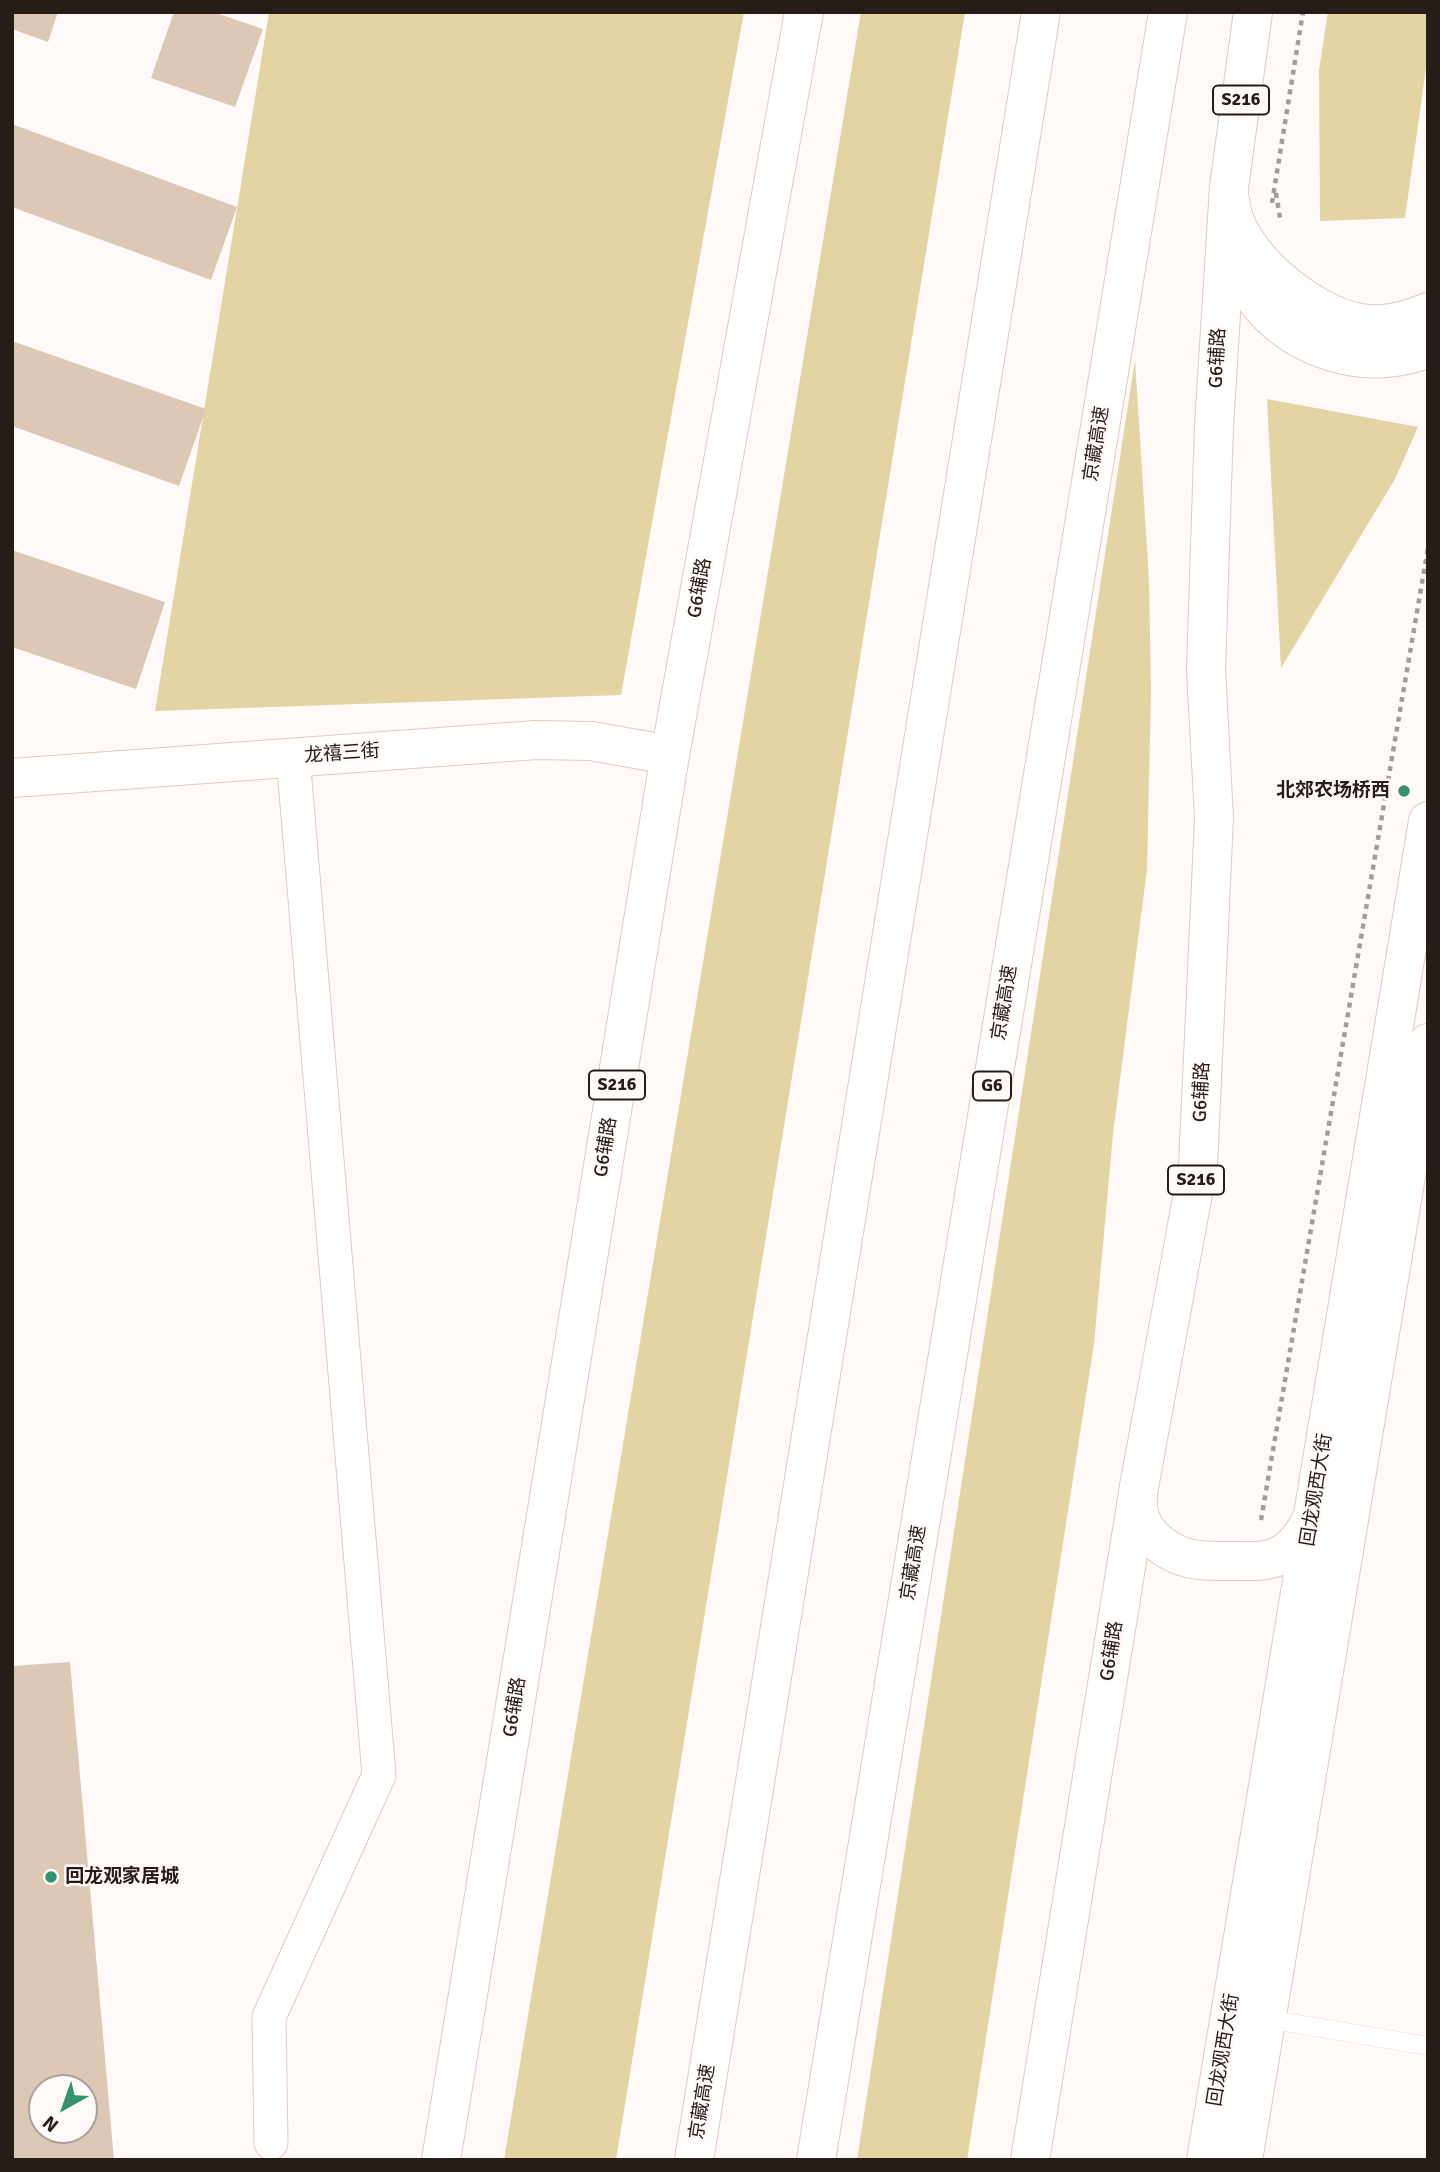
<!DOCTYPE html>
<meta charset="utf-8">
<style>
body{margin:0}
#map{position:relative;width:1440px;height:2172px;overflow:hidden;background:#fff9f7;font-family:Signika,sans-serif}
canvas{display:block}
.frame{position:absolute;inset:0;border:14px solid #261c18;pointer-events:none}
.north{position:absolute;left:28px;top:2074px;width:70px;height:70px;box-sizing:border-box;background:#fff9f7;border:2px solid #a8a19e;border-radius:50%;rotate:220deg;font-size:19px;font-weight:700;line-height:28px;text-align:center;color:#261c18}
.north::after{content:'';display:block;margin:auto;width:24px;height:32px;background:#33936c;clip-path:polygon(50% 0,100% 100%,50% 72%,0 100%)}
</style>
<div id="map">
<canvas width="1440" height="2172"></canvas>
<div class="frame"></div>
<div class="north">N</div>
</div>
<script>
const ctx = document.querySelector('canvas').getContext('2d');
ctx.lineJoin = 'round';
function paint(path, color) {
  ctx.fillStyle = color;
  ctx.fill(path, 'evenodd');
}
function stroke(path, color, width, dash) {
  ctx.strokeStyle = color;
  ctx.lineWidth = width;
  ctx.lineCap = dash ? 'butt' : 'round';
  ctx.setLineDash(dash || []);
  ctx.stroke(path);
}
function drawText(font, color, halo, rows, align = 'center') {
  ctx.font = font + ' Signika,"Noto Sans SC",sans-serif';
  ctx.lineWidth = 5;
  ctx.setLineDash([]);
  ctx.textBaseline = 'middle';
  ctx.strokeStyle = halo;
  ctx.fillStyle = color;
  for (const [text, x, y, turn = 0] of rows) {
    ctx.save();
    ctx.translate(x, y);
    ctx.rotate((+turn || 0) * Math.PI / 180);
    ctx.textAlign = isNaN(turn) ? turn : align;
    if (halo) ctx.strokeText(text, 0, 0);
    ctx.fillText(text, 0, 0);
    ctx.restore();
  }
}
paint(new Path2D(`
 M269 12H744L621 695 155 711Z
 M861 12H965L616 2160H504Z
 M1328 12H1428V54L1405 218 1320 221 1319 70Z
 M1135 360 1149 580 1151 692 1147 869 1113 1134 1094 1344 967 2160H857Z
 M1267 399 1418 427 1395 479 1281 668Z`), '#e3d4a4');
paint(new Path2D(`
 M12 12H58L48 42 12 29Z
 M174 12H213L263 29 235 107 151 78Z
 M12 124 237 207 211 280 12 207Z
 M12 341 206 409 179 486 12 426Z
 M12 550 165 602 136 689 12 647Z
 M70 1662 114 2160H12V1666ZM42 2088H84V2130H42Z`), '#dbc9b6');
const lane = new Path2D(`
 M1267 2019 1428 2046`);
const street = new Path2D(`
 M271 2143 269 2017 379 1775 293 757`);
const secondary = new Path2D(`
 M1230 226C1234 249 1238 272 1251 292 1286 348 1367 375 1428 348
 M12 778 536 740 591 741 670 755
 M1139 1487C1138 1495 1137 1502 1138 1509 1142 1538 1174 1558 1200 1560 1211 1561 1222 1561 1233 1561 1249 1561 1266 1563 1281 1555 1295 1547 1305 1533 1312 1518
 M1206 2160 1428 821
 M1243 2160 1428 1043`);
const primary = new Path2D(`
 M1230 200C1234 253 1309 314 1360 323 1382 327 1407 321 1428 312
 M441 2160 670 755 804 12
 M1030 2160 1139 1487 1198 1166 1214 818 1206 670 1214 425 1229 187 1253 12`);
const highway = new Path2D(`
 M694 2160 1041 12
 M816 2160 1168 12`);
stroke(lane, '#e3c9be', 19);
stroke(street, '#e3c9be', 35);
stroke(secondary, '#e3c9be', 40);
stroke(primary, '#e3c9be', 40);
stroke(highway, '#e3c9be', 40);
stroke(new Path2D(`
 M1276 193 1280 218
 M1272 203 1303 12
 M1261 1520 1428 548`), '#a49c9a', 4.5, [5, 5]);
stroke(lane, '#fff', 18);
stroke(street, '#fff', 33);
stroke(secondary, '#fff', 38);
stroke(primary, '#fff', 38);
stroke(highway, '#fff', 38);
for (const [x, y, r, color] of [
 [1404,791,7,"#33936c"],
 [51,1877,7,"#33936c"]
]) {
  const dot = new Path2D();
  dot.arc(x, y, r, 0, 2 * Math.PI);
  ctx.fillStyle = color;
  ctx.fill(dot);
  stroke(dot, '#fff9f7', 2.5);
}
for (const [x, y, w] of [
 [1241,100,56],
 [617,1085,56],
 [992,1086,38],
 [1196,1180,56]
]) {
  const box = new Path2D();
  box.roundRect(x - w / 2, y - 14.5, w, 29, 5);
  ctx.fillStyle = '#fff9f7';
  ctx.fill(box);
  stroke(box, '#261c18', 2);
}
drawText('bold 18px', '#261c18', null, [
 ["S216",1241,100],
 ["S216",617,1085],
 ["G6",992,1086],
 ["S216",1196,1180]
]);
drawText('19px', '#261c18', '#fff9f7', [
 ["G6辅路",1218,358,-87],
 ["京藏高速",1097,444,-81],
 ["G6辅路",700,588,-80],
 ["龙禧三街",342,754,-4],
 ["京藏高速",1005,1003,-81],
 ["G6辅路",1202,1092,-87],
 ["G6辅路",606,1147,-81],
 ["回龙观西大街",1317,1490,-81],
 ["京藏高速",914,1563,-81],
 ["G6辅路",1112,1651,-81],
 ["G6辅路",515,1707,-81],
 ["回龙观西大街",1224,2050,-81],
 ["京藏高速",703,2102,-81]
]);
drawText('bold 19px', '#261c18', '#fff9f7', [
 ["北郊农场桥西",1390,791],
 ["回龙观家居城",65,1877,"left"]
], 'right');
</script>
